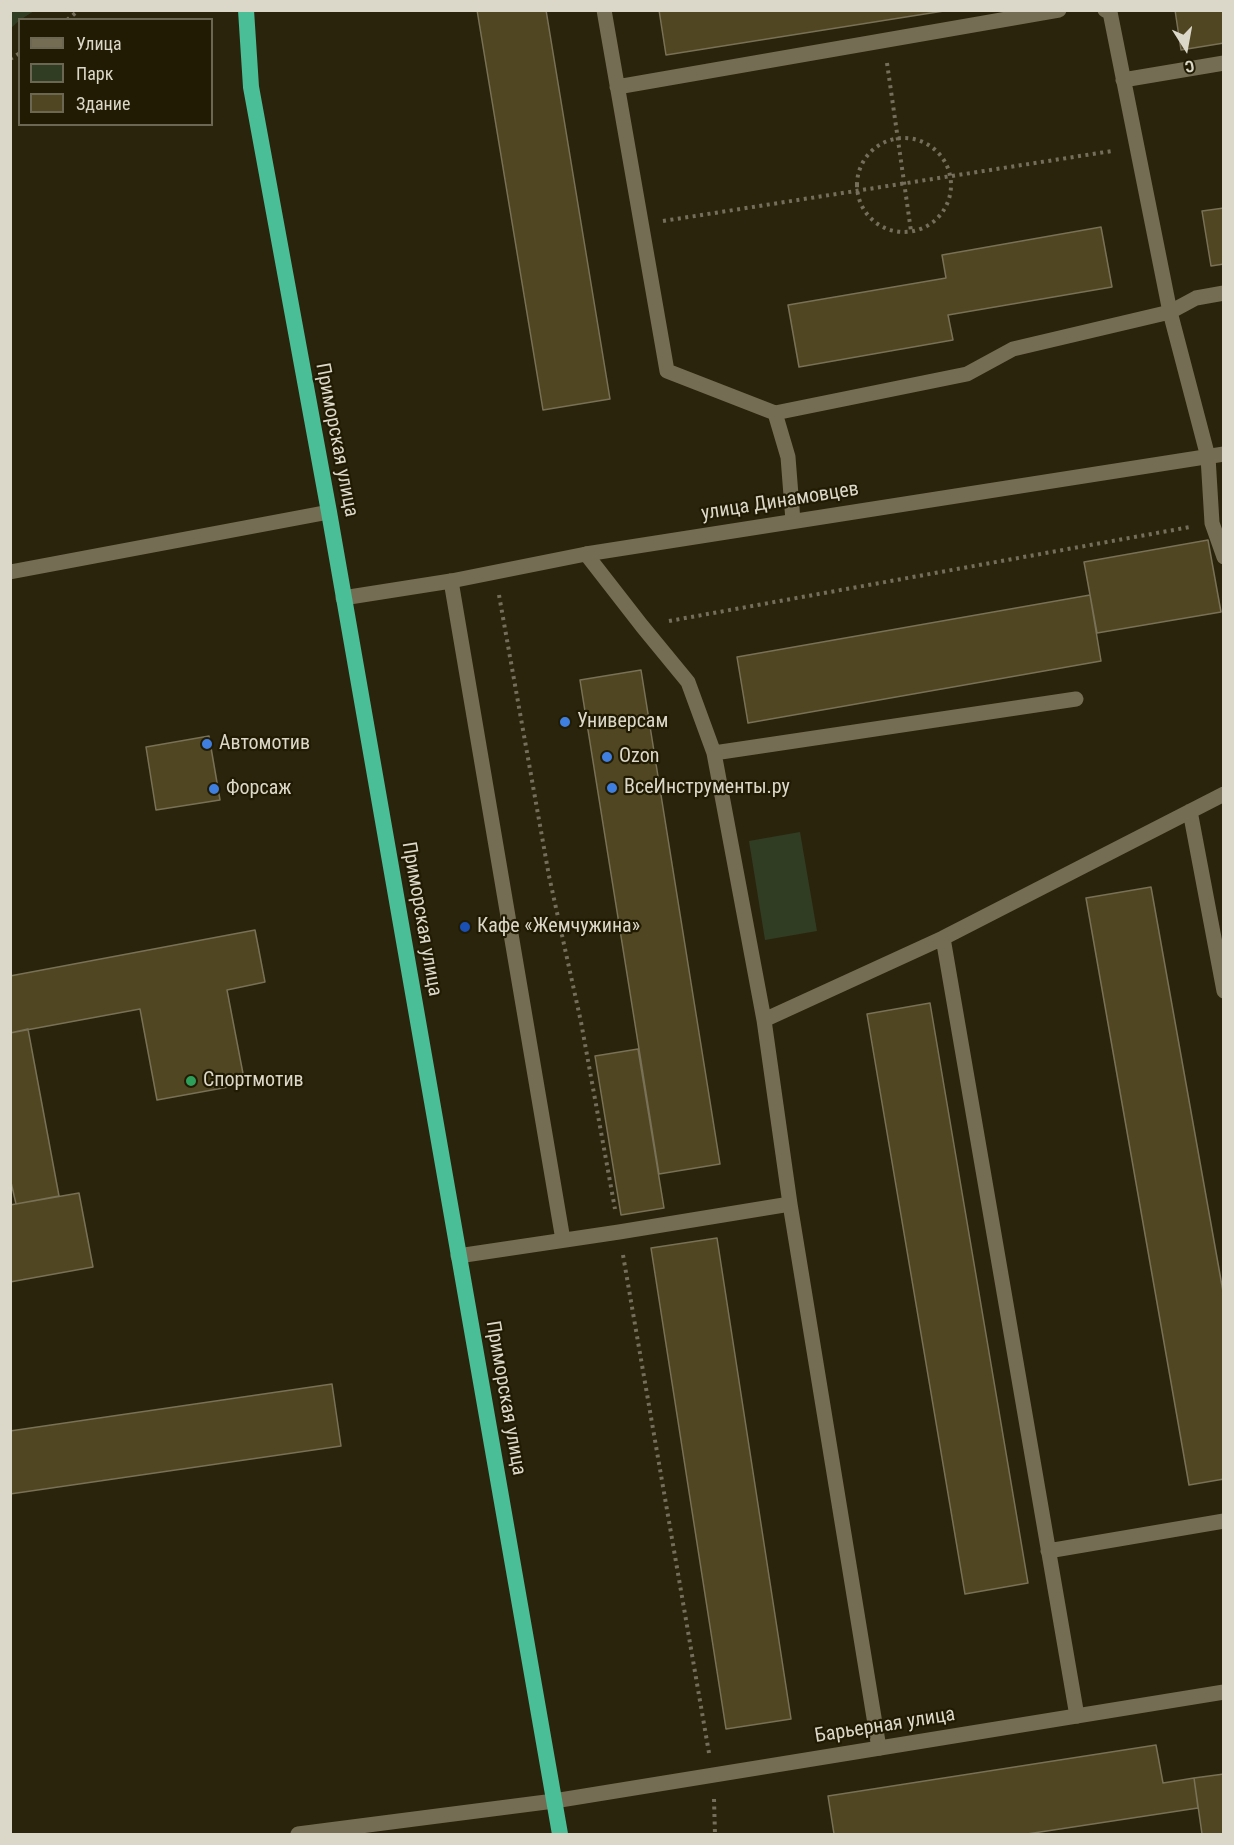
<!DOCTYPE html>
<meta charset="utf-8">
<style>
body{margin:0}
#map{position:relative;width:1234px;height:1845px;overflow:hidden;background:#2b240c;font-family:"Roboto Condensed",sans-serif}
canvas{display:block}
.frame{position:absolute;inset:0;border:12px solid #dcd8c9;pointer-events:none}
.legend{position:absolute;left:18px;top:18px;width:195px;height:108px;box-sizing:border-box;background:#211b03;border:2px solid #6c6752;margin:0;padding:8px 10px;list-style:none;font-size:18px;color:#dcd8c9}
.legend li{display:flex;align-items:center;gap:12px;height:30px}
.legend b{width:30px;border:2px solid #6c6752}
.north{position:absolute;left:1156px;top:18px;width:60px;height:60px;-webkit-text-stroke:4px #211b03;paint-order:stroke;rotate:169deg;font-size:16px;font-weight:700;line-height:24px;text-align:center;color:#dcd8c9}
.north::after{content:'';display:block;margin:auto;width:21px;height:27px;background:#dcd8c9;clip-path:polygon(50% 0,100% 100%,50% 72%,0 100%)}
</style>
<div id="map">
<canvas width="1234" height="1845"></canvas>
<div class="frame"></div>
<ul class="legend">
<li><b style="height:8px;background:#756d53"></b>Улица</li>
<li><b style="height:16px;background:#303d22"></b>Парк</li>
<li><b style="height:16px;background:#504621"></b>Здание</li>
</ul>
<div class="north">С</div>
</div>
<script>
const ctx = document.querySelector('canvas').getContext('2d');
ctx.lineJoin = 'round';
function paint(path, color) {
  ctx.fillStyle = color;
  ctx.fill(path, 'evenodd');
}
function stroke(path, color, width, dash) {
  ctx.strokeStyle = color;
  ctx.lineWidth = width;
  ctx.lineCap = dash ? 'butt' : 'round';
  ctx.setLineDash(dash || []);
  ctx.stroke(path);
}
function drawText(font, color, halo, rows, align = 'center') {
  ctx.font = font + ' "Roboto Condensed",sans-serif';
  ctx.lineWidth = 4.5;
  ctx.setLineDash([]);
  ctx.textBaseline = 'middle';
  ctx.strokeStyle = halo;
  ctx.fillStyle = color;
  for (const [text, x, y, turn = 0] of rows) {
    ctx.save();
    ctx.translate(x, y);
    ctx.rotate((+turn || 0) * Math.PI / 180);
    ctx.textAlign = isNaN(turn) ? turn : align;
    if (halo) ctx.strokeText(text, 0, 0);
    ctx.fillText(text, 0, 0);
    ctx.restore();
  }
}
paint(new Path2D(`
 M11 10H34V11L20 20 11 28Z
 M800 832 817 931 765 940 749 841Z`), '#303d22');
const building = new Path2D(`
 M477 10H546L610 399 543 410Z
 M659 10H950L666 55Z
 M1175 10H1224V43L1181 50Z
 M1224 208V264L1211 266 1202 211Z
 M1101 227 1112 287 948 315 953 340 799 367 788 305 946 278 942 255Z
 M1208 540 1221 612 1097 633 1084 562Z
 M1090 595 1101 661 748 723 737 657Z
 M641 670 720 1164 659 1174 580 680Z
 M209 736 220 800 156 810 146 747Z
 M1151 887 1224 1297V1479L1189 1485 1086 898Z
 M255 930 265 982 227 990 245 1084 157 1100 140 1009 10 1033V976Z
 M930 1003 1028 1583 965 1594 867 1014Z
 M28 1029 59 1196 16 1204 10 1178V1033Z
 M638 1049 664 1208 621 1215 595 1056Z
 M79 1193 93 1267 10 1282V1205Z
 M717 1238 791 1719 726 1729 651 1248Z
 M332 1384 341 1446 10 1494V1431Z
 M1156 1745 1163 1783 1194 1778 1198 1808 1027 1834H834L828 1796Z
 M1224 1774V1834H1202L1194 1778Z`);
paint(building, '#504621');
stroke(building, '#787157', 1.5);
stroke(new Path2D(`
 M67 20 79 10
 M10 59 20 53
 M887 63 911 231
 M857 185a47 47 0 1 1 94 0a47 47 0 1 1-94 0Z
 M663 221 1112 151
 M499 595 549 876 581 1022 615 1209
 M669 621 1190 527
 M623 1255 709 1753
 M714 1799 715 1834`), '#746e5a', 4, [3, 4.5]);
stroke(new Path2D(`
 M604 10 667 371 775 413 788 457 793 521
 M1105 10 1110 12 1170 312 1208 457 1212 523 1224 557
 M1123 80 1224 63
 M617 87 1059 10
 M775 413 967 374 1013 349 1170 312 1196 298 1224 293
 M586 554 642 626 688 682 714 753 764 1020 790 1204 879 1748
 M10 572 329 512
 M451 581 563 1240
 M714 753 1076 699
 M1190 811 1224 991
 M943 938 1077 1716
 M764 1020 943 938 1224 794
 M458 1256 619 1232 790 1204
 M1048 1551 1224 1521
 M298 1834 554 1801`), '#756d53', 15);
stroke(new Path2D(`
 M343 598 451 581 586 554 1224 454
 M554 1801 1224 1692`), '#756d53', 15);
stroke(new Path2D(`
 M246 10 251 87 329 512 560 1834`), '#4abe96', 16);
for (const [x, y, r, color] of [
 [565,722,6,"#3f7fe0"],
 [207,744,6,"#3f7fe0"],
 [607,757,6,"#3f7fe0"],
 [612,788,6,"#3f7fe0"],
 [214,789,6,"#3f7fe0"],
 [465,927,6,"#1a4fb4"],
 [191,1081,6,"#2e9e5b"]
]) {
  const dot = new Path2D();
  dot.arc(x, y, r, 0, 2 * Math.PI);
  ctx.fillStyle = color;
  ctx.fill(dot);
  stroke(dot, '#211b03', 2);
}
drawText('20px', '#dcd8c9', '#211b03', [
 ["Приморская улица",336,440,79],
 ["улица Динамовцев",780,502,-9],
 ["Приморская улица",421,919,80],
 ["Приморская улица",505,1398,80],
 ["Барьерная улица",885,1726,-9]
]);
drawText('20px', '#dcd8c9', '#211b03', [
 ["Универсам",577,722],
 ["Автомотив",219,744],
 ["Ozon",619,757],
 ["ВсеИнструменты.ру",624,788],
 ["Форсаж",226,789],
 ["Кафе «Жемчужина»",477,927],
 ["Спортмотив",203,1081]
], 'left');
</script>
